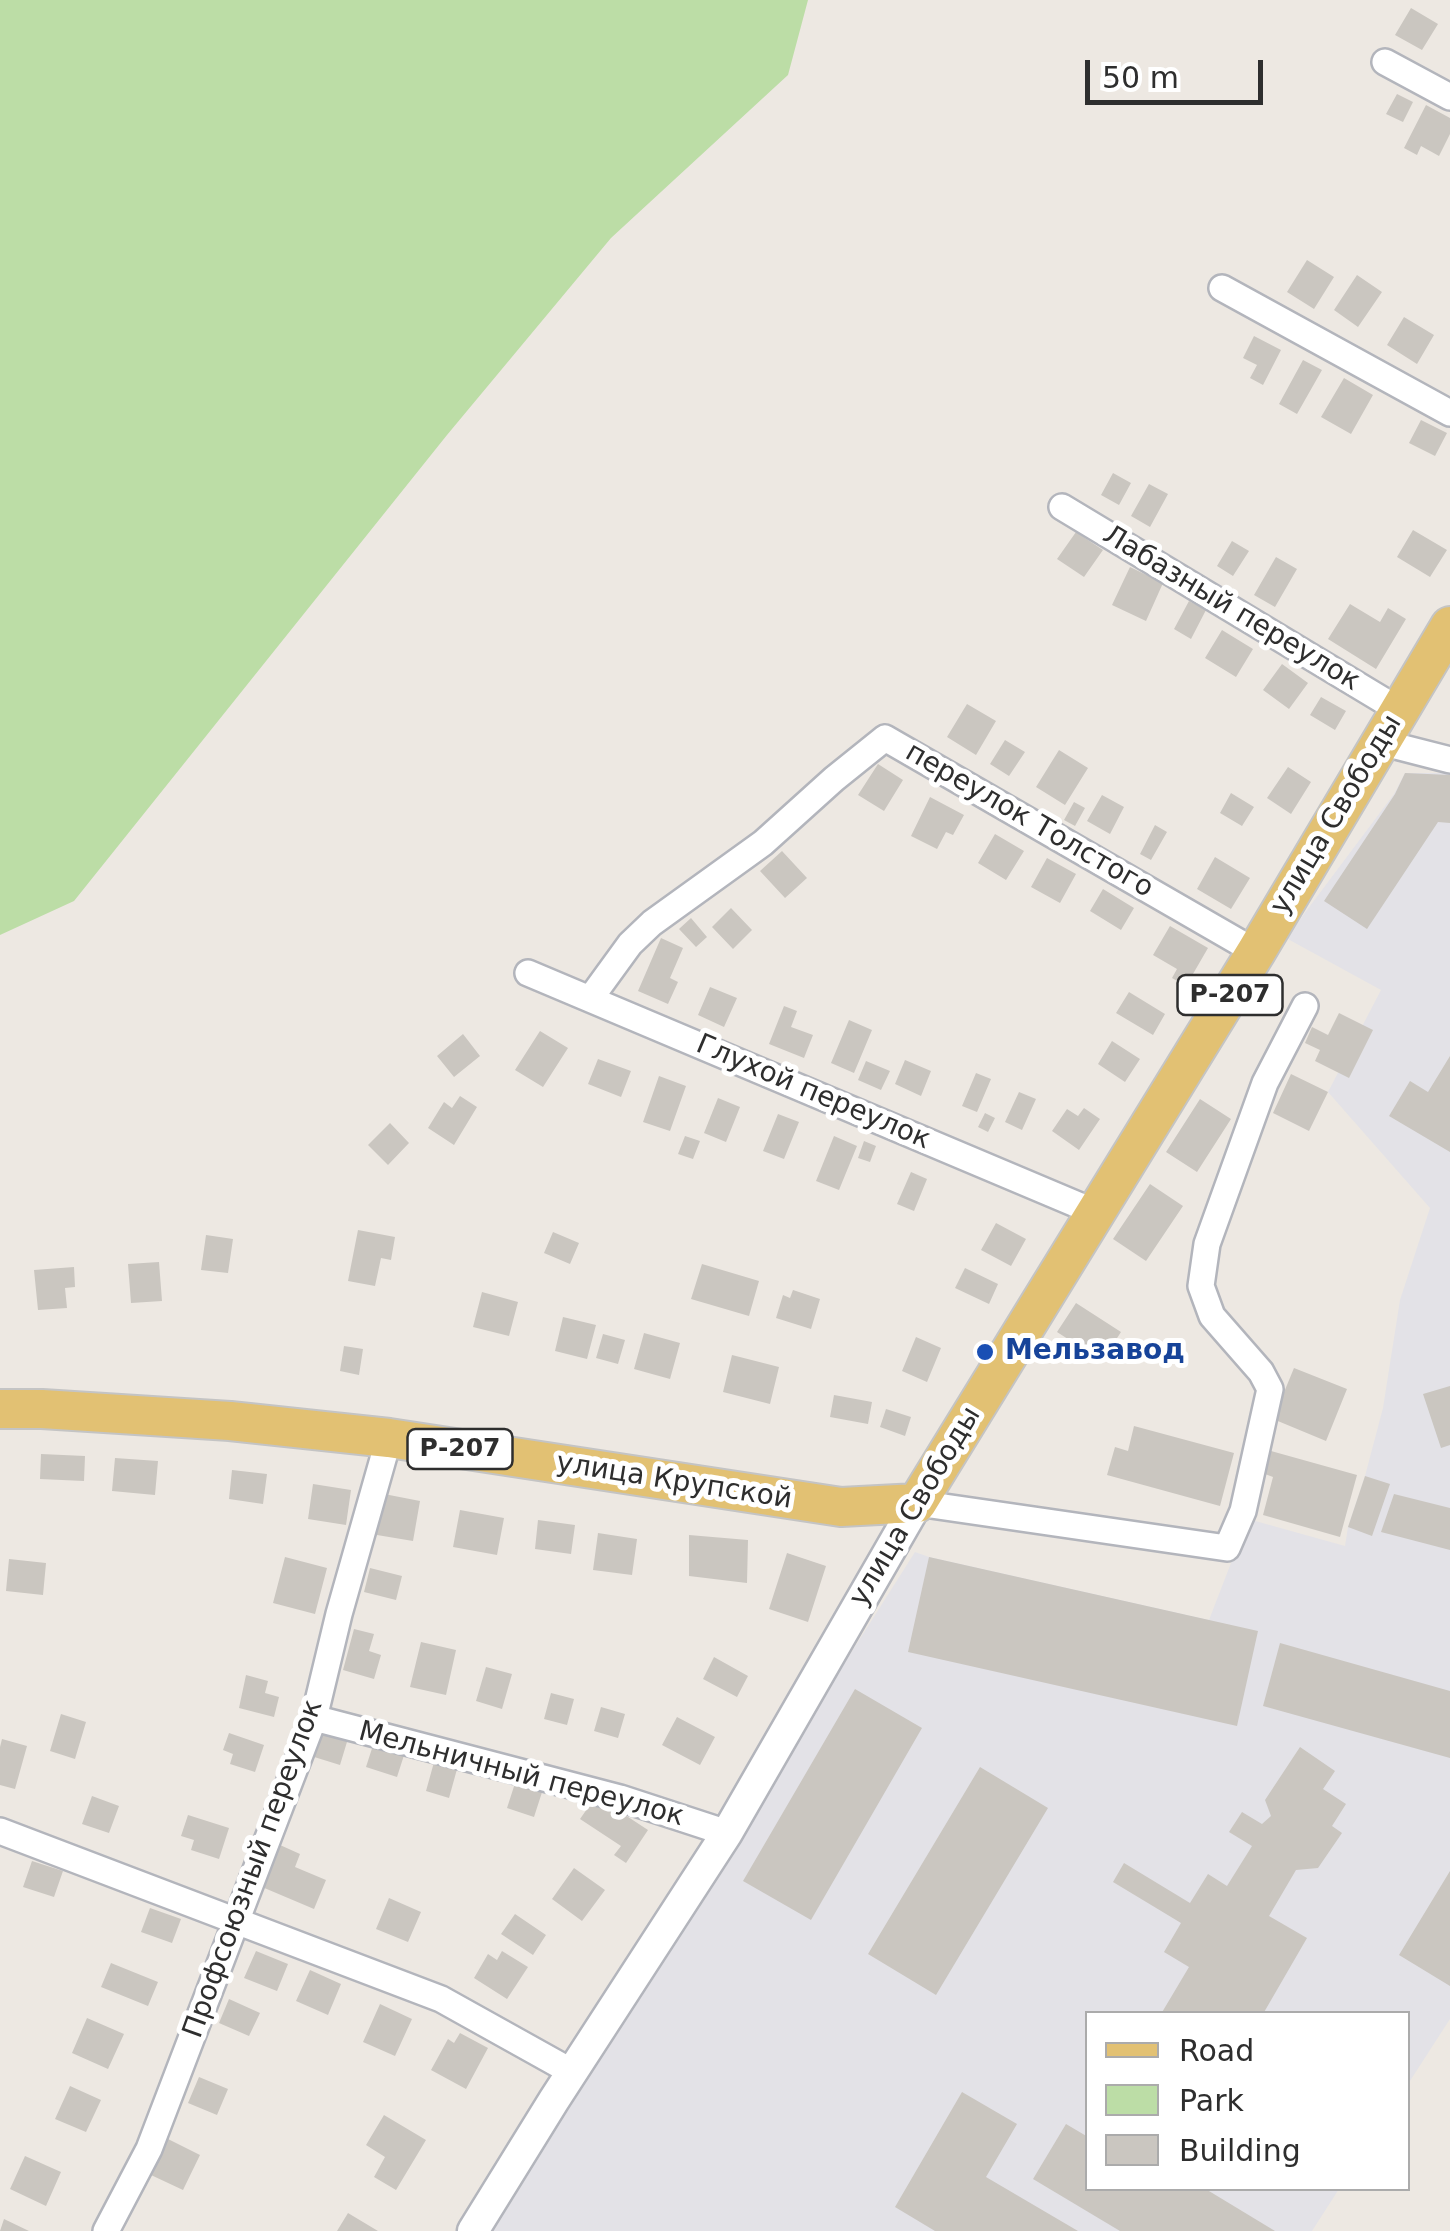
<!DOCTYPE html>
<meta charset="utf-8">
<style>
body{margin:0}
#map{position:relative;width:1450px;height:2231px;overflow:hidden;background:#ede8e2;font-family:"DejaVu Sans",sans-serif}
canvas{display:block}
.legend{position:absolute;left:1085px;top:2011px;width:325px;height:180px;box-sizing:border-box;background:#fff;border:2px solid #ababab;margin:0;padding:12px 18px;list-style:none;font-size:30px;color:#2e2e2e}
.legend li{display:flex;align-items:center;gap:20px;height:50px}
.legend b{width:50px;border:2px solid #ababab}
.scale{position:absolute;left:1085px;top:60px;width:178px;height:45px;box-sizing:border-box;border:5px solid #2e2e2e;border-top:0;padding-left:12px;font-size:30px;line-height:35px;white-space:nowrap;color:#2e2e2e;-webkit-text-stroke:8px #fff;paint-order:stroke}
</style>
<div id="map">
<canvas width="1450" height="2231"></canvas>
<ul class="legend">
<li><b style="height:12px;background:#e2c173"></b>Road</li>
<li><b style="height:28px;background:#bcdda6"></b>Park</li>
<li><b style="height:28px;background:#cac6c0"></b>Building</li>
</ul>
<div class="scale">50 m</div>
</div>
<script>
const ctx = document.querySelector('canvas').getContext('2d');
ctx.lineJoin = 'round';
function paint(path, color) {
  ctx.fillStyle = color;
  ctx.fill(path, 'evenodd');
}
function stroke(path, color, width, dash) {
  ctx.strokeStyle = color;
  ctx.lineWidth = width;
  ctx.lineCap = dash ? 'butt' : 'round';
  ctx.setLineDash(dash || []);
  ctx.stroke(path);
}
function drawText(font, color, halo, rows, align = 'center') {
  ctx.font = font + ' "DejaVu Sans",sans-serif';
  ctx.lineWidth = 10;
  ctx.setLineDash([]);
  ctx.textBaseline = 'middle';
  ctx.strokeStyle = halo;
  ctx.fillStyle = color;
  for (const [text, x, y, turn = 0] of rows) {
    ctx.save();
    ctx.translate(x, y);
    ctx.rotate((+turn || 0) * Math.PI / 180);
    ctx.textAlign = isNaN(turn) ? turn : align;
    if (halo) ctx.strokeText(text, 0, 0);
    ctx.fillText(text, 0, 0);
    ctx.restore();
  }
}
paint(new Path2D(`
 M1405 773H1450V2019L1408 2084V2014H1088V2188L1339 2189 1312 2231H484L915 1552 929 1557 1209 1620 1248 1519 1345 1546 1348 1527 1365 1476 1383 1408 1400 1300 1430 1208 1328 1092 1381 990 1286 938 1394 794Z`), '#e3e2e7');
paint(new Path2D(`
 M0 0H808L788 75 611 238 447 435 74 901 0 935Z`), '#bcdda6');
paint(new Path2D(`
 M1411 8 1438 24 1422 50 1395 35Z
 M1397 94 1413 102 1403 122 1386 114Z
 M1426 105 1450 118V134L1439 156 1421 146 1417 155 1404 148Z
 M1307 260 1334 277 1314 309 1287 292Z
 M1357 275 1382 292 1358 327 1334 310Z
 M1404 317 1434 335 1417 364 1387 345Z
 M1254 336 1281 350 1263 385 1250 378 1257 365 1243 358Z
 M1303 360 1322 370 1297 414 1279 404Z
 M1344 378 1373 395 1351 434 1321 417Z
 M1421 420 1447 433 1435 456 1409 443Z
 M1113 473 1131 483 1119 505 1101 495Z
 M1149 484 1168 494 1150 527 1131 516Z
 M1413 530 1447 550 1430 577 1397 557Z
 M1076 532 1103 550 1084 577 1057 559Z
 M1232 541 1249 551 1233 576 1217 566Z
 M1276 557 1297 569 1275 607 1254 595Z
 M1130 567 1163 583 1146 621 1112 605Z
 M1189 601 1206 610 1191 639 1174 629Z
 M1350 604 1380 622 1388 608 1406 619 1376 669 1328 639Z
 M1222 630 1253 649 1236 677 1205 658Z
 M1282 664 1308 683 1289 709 1263 690Z
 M1321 697 1346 711 1335 730 1310 715Z
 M967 704 996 721 976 755 947 737Z
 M1005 740 1025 752 1009 776 990 764Z
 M1059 750 1088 768 1065 805 1036 787Z
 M878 764 903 780 884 811 858 795Z
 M1288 767 1311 782 1291 814 1267 798Z
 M1405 773 1450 775V823L1438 822 1367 929 1324 901 1395 794Z
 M1231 793 1254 807 1242 826 1220 813Z
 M1102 795 1124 807 1110 834 1087 821Z
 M930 797 964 815 953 835 946 832 937 849 911 836Z
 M1074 802 1085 808 1075 826 1064 820Z
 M1155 825 1167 832 1151 860 1140 854Z
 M995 834 1024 851 1006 880 978 863Z
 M782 851 807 878 785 898 760 871Z
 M1215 857 1250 878 1231 909 1197 889Z
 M1047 858 1076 874 1060 903 1031 887Z
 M1103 889 1134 908 1121 930 1090 911Z
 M731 908 752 930 733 949 712 927Z
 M691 918 707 937 696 947 679 929Z
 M1170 926 1208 948 1186 986 1172 978 1177 969 1153 955Z
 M661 938 683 948 670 978 678 982 668 1004 638 991Z
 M710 987 737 998 724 1027 698 1015Z
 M1129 992 1165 1014 1153 1035 1116 1013Z
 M784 1006 797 1011 791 1027 813 1035 804 1058 769 1044Z
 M1339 1013 1373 1030 1349 1078 1315 1061 1320 1050 1305 1043 1312 1027 1328 1035Z
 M849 1020 872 1030 854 1073 831 1063Z
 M540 1031 568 1048 543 1087 515 1070Z
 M463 1034 480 1056 454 1077 437 1056Z
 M1112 1041 1140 1059 1125 1082 1098 1064Z
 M1450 1056V1152L1389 1116 1410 1081 1428 1092Z
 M598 1059 631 1071 621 1097 588 1084Z
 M905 1060 931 1071 921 1096 895 1084Z
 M866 1061 890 1071 881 1090 858 1080Z
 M976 1073 991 1079 977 1112 962 1106Z
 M1291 1074 1328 1092 1309 1131 1273 1113Z
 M659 1076 686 1086 670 1131 643 1122Z
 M1019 1092 1036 1099 1022 1130 1005 1122Z
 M460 1096 477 1107 454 1145 428 1128 444 1102 452 1108Z
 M718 1098 740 1107 726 1142 704 1133Z
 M1200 1099 1231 1119 1197 1172 1166 1152Z
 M1084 1108 1100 1119 1079 1150 1052 1131 1067 1109 1078 1116Z
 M985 1113 995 1118 988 1132 978 1127Z
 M778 1114 799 1122 784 1159 763 1151Z
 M390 1123 409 1143 388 1165 368 1145Z
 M685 1136 700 1141 693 1159 678 1154Z
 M834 1136 857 1146 839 1190 816 1181Z
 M864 1141 876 1146 870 1162 858 1158Z
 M911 1172 927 1179 914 1211 897 1204Z
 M1150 1184 1183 1206 1146 1261 1113 1239Z
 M996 1223 1026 1239 1011 1266 981 1250Z
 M358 1230 395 1237 391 1260 381 1258 375 1286 348 1281Z
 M553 1232 579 1243 570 1264 544 1253Z
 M206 1235 233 1239 228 1273 201 1270Z
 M159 1262 162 1301 131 1303 128 1264Z
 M702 1264 759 1281 749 1316 691 1299Z
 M74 1267 75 1287 65 1288 67 1308 38 1310 34 1270Z
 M965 1268 998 1284 989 1304 955 1288Z
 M793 1290 820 1299 811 1329 776 1318 783 1295 790 1298Z
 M482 1292 518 1302 509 1336 473 1327Z
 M1076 1303 1121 1332 1102 1361 1057 1332Z
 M563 1317 596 1325 587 1359 555 1351Z
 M644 1333 680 1343 670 1379 634 1369Z
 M603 1334 625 1340 618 1364 596 1358Z
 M916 1337 941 1348 927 1382 902 1371Z
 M344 1346 363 1349 359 1375 340 1371Z
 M732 1355 779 1367 770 1404 723 1392Z
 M1294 1368 1347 1389 1326 1441 1273 1419Z
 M1450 1386V1445L1441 1448 1423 1394Z
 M834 1395 872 1402 868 1424 830 1417Z
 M886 1409 911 1417 905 1436 880 1427Z
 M1134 1426 1234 1453 1220 1506 1107 1475 1115 1447 1128 1451Z
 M1271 1451 1357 1475 1340 1537 1263 1515 1273 1477 1265 1474Z
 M41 1454 85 1456 84 1481 40 1479Z
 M115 1458 158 1461 155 1495 112 1491Z
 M232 1470 267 1474 263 1504 229 1499Z
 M1365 1476 1390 1484 1372 1536 1348 1527Z
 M313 1484 351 1490 346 1525 308 1519Z
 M379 1493 420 1501 413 1541 371 1534Z
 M1394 1494 1450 1508V1550L1381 1532Z
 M460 1510 504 1518 497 1555 453 1547Z
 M538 1520 575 1525 571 1554 535 1549Z
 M598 1533 637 1539 632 1575 593 1570Z
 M689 1535 748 1540 747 1583 689 1576Z
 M787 1553 826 1566 808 1622 769 1609Z
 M285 1557 327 1568 315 1614 273 1603Z
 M929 1557 1258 1631 1237 1726 908 1652Z
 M9 1559 46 1563 43 1595 6 1591Z
 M370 1568 402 1576 396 1600 364 1592Z
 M354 1629 374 1634 369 1651 381 1655 374 1679 343 1670Z
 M421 1642 456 1650 446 1695 410 1687Z
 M1280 1643 1450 1691V1758L1263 1706Z
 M714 1657 748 1676 737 1697 703 1679Z
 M486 1667 512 1674 502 1709 476 1701Z
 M246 1675 268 1681 265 1693 279 1697 274 1717 239 1708Z
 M855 1689 922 1728 811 1920 743 1881Z
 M551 1693 574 1699 567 1725 544 1719Z
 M601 1707 625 1714 618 1738 594 1731Z
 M61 1714 86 1722 75 1759 50 1751Z
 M677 1717 715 1737 700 1765 662 1745Z
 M321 1723 350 1732 340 1765 311 1756Z
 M229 1733 264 1745 255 1772 230 1764 233 1754 223 1750Z
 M376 1736 407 1746 397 1777 366 1767Z
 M2 1739 27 1746 15 1789 0 1785V1747Z
 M1300 1747 1335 1771 1323 1789 1346 1804 1332 1826 1342 1833 1318 1868 1296 1870 1269 1916 1307 1938 1263 2014H1161L1189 1967 1164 1952 1181 1923 1113 1882 1124 1863 1190 1903 1208 1874 1227 1886 1252 1846 1229 1832 1242 1812 1262 1824 1271 1816 1265 1800Z
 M436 1755 459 1762 449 1798 426 1791Z
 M980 1767 1048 1808 936 1995 868 1954Z
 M518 1774 545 1783 534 1817 507 1808Z
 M92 1796 119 1806 109 1833 82 1824Z
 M596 1796 648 1830 626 1863 614 1855 621 1846 580 1819Z
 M188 1815 229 1828 219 1859 191 1850 194 1840 181 1836Z
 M280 1845 300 1854 295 1867 326 1880 314 1909 262 1887Z
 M32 1861 63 1871 54 1897 23 1887Z
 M574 1868 605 1890 582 1921 552 1899Z
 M1450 1871V1986L1399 1955Z
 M389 1898 421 1912 408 1942 376 1929Z
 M150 1908 181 1919 172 1943 141 1932Z
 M515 1914 546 1935 533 1955 501 1934Z
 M256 1951 288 1964 277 1991 244 1978Z
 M502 1951 528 1967 507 1999 474 1978 488 1954 497 1960Z
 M111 1963 158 1982 148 2006 101 1987Z
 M310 1970 341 1984 328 2015 296 2001Z
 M229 1999 260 2013 249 2036 219 2023Z
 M380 2004 412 2019 395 2056 363 2042Z
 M87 2018 124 2034 108 2069 72 2053Z
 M460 2033 488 2048 466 2089 431 2070 448 2039 454 2043Z
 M199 2077 228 2089 217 2115 188 2103Z
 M70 2086 101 2100 86 2132 55 2119Z
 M962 2092 1017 2124 986 2177 1078 2231H935L895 2207Z
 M384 2115 426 2140 396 2190 374 2177 385 2157 366 2145Z
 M1066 2124 1088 2137V2188H1204L1275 2231H1120L1033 2179Z
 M168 2139 200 2155 183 2190 151 2175Z
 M25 2156 61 2172 46 2206 10 2189Z
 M348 2213 378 2231H337Z
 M4 2219 29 2231H0Z`), '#cac6c0');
const minor = new Path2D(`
 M1385 62 1450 97
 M1222 288 1450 413
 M1062 507 1399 710
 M1380 742 1450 760
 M528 973 1097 1213
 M590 999 630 944 652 923 763 843 834 779 885 738 1256 952
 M917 1503 1227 1548 1243 1511 1270 1389 1261 1372 1212 1316 1201 1286 1207 1244 1265 1083 1305 1006
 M314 1718 620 1798 727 1833
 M0 1831 441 1999 572 2072
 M106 2231 149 2149 314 1718 339 1614 389 1438`);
const tertiary = new Path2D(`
 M473 2231 554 2100 727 1833 917 1503`);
const primary = new Path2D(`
 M0 1409H42L230 1421 389 1438 841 1507 917 1503 1256 952 1450 626`);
stroke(minor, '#b3b5bc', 30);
stroke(tertiary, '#b3b5bc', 35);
stroke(primary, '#c4c4c4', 42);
stroke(minor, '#fff', 25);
stroke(tertiary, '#fff', 30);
stroke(primary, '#e2c173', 38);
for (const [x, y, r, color] of [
 [985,1352,10,"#1a4fb4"]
]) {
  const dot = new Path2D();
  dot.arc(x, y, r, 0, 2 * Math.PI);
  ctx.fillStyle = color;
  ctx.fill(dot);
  stroke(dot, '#fff', 4);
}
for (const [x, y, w] of [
 [1230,995,105],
 [460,1449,105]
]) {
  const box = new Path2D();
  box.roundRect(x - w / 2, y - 20, w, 40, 8);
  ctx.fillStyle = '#fff';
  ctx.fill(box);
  stroke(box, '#2e2e2e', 2.5);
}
drawText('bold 25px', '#2e2e2e', null, [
 ["Р-207",1230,995],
 ["Р-207",460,1449]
]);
drawText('28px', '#2e2e2e', '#fff', [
 ["Лабазный переулок",1231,609,31],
 ["улица Свободы",1337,815,-59],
 ["переулок Толстого",1029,821,30],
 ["Глухой переулок",813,1093,23],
 ["улица Крупской",674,1482,9],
 ["улица Свободы",916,1507,-59],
 ["Мельничный переулок",521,1775,15],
 ["Профсоюзный переулок",254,1869,-70]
]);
drawText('bold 28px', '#164399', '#fff', [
 ["Мельзавод",1005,1352]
], 'left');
</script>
